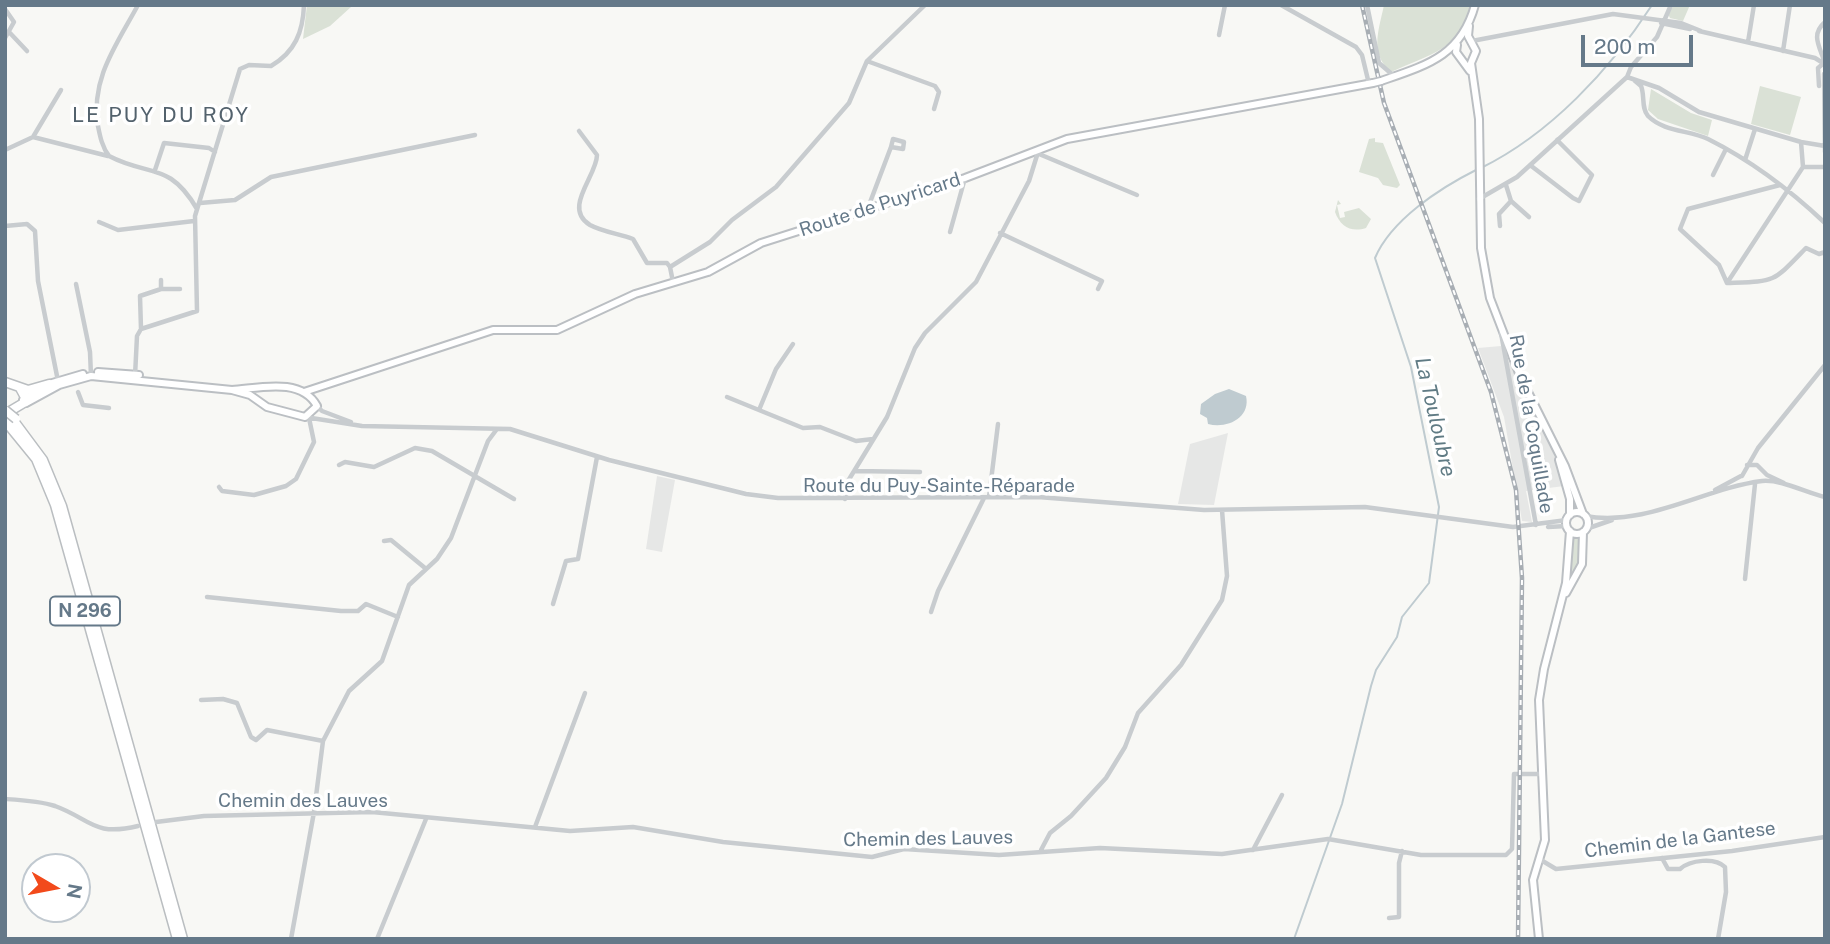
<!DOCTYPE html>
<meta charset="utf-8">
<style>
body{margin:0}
#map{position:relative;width:1830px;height:944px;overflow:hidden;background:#f8f8f5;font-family:"Public Sans",sans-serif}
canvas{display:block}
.frame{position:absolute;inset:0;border:7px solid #657989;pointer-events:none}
.north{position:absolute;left:21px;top:853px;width:70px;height:70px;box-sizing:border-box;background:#fff;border:2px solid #c1c9d0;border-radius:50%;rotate:100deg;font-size:19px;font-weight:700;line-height:28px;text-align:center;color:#657989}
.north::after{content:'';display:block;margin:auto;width:24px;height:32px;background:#f24a1b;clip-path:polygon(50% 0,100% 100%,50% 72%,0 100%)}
.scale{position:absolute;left:1581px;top:35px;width:112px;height:32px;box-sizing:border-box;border:4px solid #657989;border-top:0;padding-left:9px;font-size:21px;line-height:24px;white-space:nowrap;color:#657989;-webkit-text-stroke:5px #fff;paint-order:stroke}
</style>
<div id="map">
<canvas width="1830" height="944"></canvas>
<div class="frame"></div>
<div class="north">N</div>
<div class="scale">200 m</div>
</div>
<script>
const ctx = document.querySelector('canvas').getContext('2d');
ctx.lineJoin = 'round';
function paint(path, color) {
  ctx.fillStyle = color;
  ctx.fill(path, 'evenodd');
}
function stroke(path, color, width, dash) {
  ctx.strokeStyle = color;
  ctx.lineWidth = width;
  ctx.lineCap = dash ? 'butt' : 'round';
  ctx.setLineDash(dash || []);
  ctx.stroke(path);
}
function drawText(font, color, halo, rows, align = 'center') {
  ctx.font = font + ' "Public Sans",sans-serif';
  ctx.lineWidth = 7;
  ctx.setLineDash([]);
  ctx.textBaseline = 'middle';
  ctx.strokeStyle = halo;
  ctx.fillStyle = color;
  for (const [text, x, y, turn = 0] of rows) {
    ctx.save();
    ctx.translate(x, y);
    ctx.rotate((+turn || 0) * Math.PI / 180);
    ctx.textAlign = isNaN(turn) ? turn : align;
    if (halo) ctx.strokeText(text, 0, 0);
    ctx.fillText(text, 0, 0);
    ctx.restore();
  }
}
paint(new Path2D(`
 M1501 346 1554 454 1564 486 1526 491 1532 522 1522 521 1504 417 1478 348Z
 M1228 433 1214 505 1178 504 1190 444Z
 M657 476 675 480 662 552 646 549Z`), '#e6e7e6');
paint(new Path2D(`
 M307 5H350L351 7 330 26 303 39Z
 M1384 5H1472C1462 49 1428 55 1391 72 1369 53 1379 30 1384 5Z
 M1674 5H1690L1683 21 1670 18 1668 14Z
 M1760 86 1801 97 1790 135 1751 124Z
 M1651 89 1691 113 1712 120 1708 136 1658 119 1648 110Z
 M1375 138V142L1383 143 1400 185 1397 188 1383 185 1378 178 1359 172 1369 139Z
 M1338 200 1341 204 1337 205 1340 218 1345 217 1344 212 1359 208 1371 219 1366 228C1351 233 1340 226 1335 212Z
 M1573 535 1580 536 1581 564 1567 588Z`), '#dae1d6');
paint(new Path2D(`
 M1229 389 1246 396C1251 418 1227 429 1208 424L1207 418 1200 414 1201 404 1215 394Z`), '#bfcbd0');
stroke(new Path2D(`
 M1481 168C1550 134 1610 70 1652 5
 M1294 939 1342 804 1371 686 1376 670 1397 637 1402 617 1429 583 1439 507 1411 367 1375 258C1391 220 1440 188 1476 170`), '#bfcbd0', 2);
const major = new Path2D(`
 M1469 26 1468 36 1476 51 1471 63 1479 119 1481 248 1490 298 1520 376 1565 466 1583 514
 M1457 45 1456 52 1470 71
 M1381 81C1427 65 1461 56 1475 5
 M98 372 139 375
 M304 392 493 330H557L635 294 708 272 761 243 965 178 1067 139 1373 83
 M23 400 49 384 83 374
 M26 403 59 385 91 376 232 390 250 395 267 407 305 417 317 406C301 377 260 388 232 390
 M1559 460 1570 499V515
 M1566 523a11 11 0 1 1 22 0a11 11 0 1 1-22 0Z
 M1566 593 1582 564 1583 532
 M1539 939 1533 880 1545 840 1539 700 1544 669 1566 583 1570 531`);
const highway = new Path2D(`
 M5 382 28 390 49 384
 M5 414 27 401 20 388
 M5 421 36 459 55 505 177 939
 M14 421 43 460 62 506 183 939`);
stroke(major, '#bbbfc3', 10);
stroke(highway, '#babec1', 11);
stroke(new Path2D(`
 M138 5C117 44 90 79 98 126 100 136 102 147 109 156 149 177 169 161 197 209
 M1281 5 1356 47 1362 55 1369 84
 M1367 5 1379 63 1394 76
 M5 9 14 22 5 38
 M1661 23 1690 29
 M1699 31 1815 58 1823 63
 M10 33 27 51
 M1219 35 1225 5
 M1472 41 1613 14 1681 23 1701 31
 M1748 42 1754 5
 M1783 51 1790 5
 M867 61 935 86 939 92 934 109
 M1825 63C1820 47 1810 35 1825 22
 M1824 74 1825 152
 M1627 77 1659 88 1699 112 1801 142 1825 146
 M1634 80 1641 86C1645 95 1641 108 1648 116 1664 132 1689 130 1708 139 1752 161 1789 189 1825 223
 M1819 86 1818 68 1824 63
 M579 131 597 155C597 176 562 208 590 225 603 232 620 234 633 239L647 263H667L670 267
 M33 137 61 90
 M1801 142 1803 167
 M5 150 33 137 108 156
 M1039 154 1137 195
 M1745 160 1755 129
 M1530 165 1573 198 1579 201 1592 175 1557 140
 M1803 167H1825
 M155 170 164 143 209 148 215 152
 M1713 175 1726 149
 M1506 185 1511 201 1529 217
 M1479 199 1517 177 1627 77 1631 67 1657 37 1671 5
 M200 203 235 200 271 177 475 135
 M869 207V205L891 147 893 139 904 142 903 149 891 147
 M99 222 118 230 194 221
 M5 226 27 224 35 231 38 281 58 381
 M1500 226 1499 214 1511 201
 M950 232 965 178
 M1000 233 1102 281 1098 289
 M673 282 670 267 710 242 732 220 776 187 849 103 867 61 925 5
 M1727 283 1719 265 1680 229 1688 209 1780 185
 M1727 283 1803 167
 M1727 283C1777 281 1772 283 1806 248L1819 254 1825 252
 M76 284 90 352 91 376
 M161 289H180
 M141 329 140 296 161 289V280
 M1501 333 1536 525
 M135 376 137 336 141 329 197 311 195 216 240 69 249 65 271 66C295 52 303 32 304 5
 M78 392 83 405 109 408
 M727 397 803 428 820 427 856 441 873 439
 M317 406 322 411 351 422
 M759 410 776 369 793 344
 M305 417 362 426 510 429 609 460 746 494 778 498 1038 497 1204 510 1365 507 1513 527 1567 520
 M339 465 345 462 374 467 415 448 432 451 514 499
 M1747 465H1757L1767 475 1784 483
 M855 471 920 472
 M1742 476 1758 448 1825 365
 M219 487 222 491 254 495 286 486 296 479 314 442 309 418
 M1715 490 1741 476
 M989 497 998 424
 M845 499 848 481 887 417 915 348 925 333 976 282 1029 181 1039 149
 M1585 516C1647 527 1705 488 1762 481 1781 479 1807 493 1825 497
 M1548 527 1567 526
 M1586 529 1612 520
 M384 541 391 540 425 568
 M1745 579 1755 484
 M207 597 341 611H358L366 604 398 617
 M553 604 566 561 578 559 597 457
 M931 612 938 591 984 498
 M201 700 223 699 237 703 251 737 256 740 267 730 323 741
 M5 799C21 800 40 801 55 806 91 819 93 837 138 826
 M156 822 204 816 372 812 570 831 633 827 723 842 872 857 904 849 999 855 1100 848 1222 854 1328 839 1421 855H1506L1512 849 1514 774H1542
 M535 827 585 693
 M1041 850 1050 833 1071 816 1106 778 1125 747 1138 713 1181 665 1222 600 1227 576 1222 510
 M1253 850 1282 795
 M1662 858 1668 869H1680C1690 860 1715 857 1725 867L1726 892 1718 939
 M1541 860 1556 869 1732 851 1825 837
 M1389 918 1399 917V863L1402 851
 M291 939 314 812 323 741 349 691 382 661 409 585 437 559 451 538 488 441 497 429
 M377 939 426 819`), '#c8cccf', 4.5);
stroke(major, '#fff', 6);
stroke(highway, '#fff', 8);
const rail = new Path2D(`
 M1362 5 1384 103 1491 392 1516 490 1522 578 1518 939`);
stroke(rail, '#a8aeb4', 4.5);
stroke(rail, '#fff', 2, [5]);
const majorBridge = new Path2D(`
 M1373 83 1381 81`);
const highwayBridge = new Path2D(`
 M5 410 16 419`);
stroke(majorBridge, '#bbbfc3', 10, []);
stroke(highwayBridge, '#babec1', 11, []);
stroke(majorBridge, '#fff', 6);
stroke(highwayBridge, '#fff', 8);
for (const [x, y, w] of [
 [85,611,70]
]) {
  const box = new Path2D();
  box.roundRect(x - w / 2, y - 14.5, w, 29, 5);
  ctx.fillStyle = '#fff';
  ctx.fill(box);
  stroke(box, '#657989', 2);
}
drawText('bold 18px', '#657989', null, [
 ["N 296",85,611]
]);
drawText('19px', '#657989', '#fff', [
 ["Route de Puyricard",880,205,-18],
 ["Rue de la Coquillade",1531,424,80],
 ["Route du Puy-Sainte-Réparade",939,486],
 ["Chemin des Lauves",303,801],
 ["Chemin des Lauves",928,839,-1],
 ["Chemin de la Gantese",1680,840,-7]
]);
ctx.letterSpacing = '2px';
drawText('21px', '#53626d', '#fff', [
 ["LE PUY DU ROY",161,116]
]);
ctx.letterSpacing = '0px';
drawText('italic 21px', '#607b84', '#fff', [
 ["La Touloubre",1435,417,77]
]);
</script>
